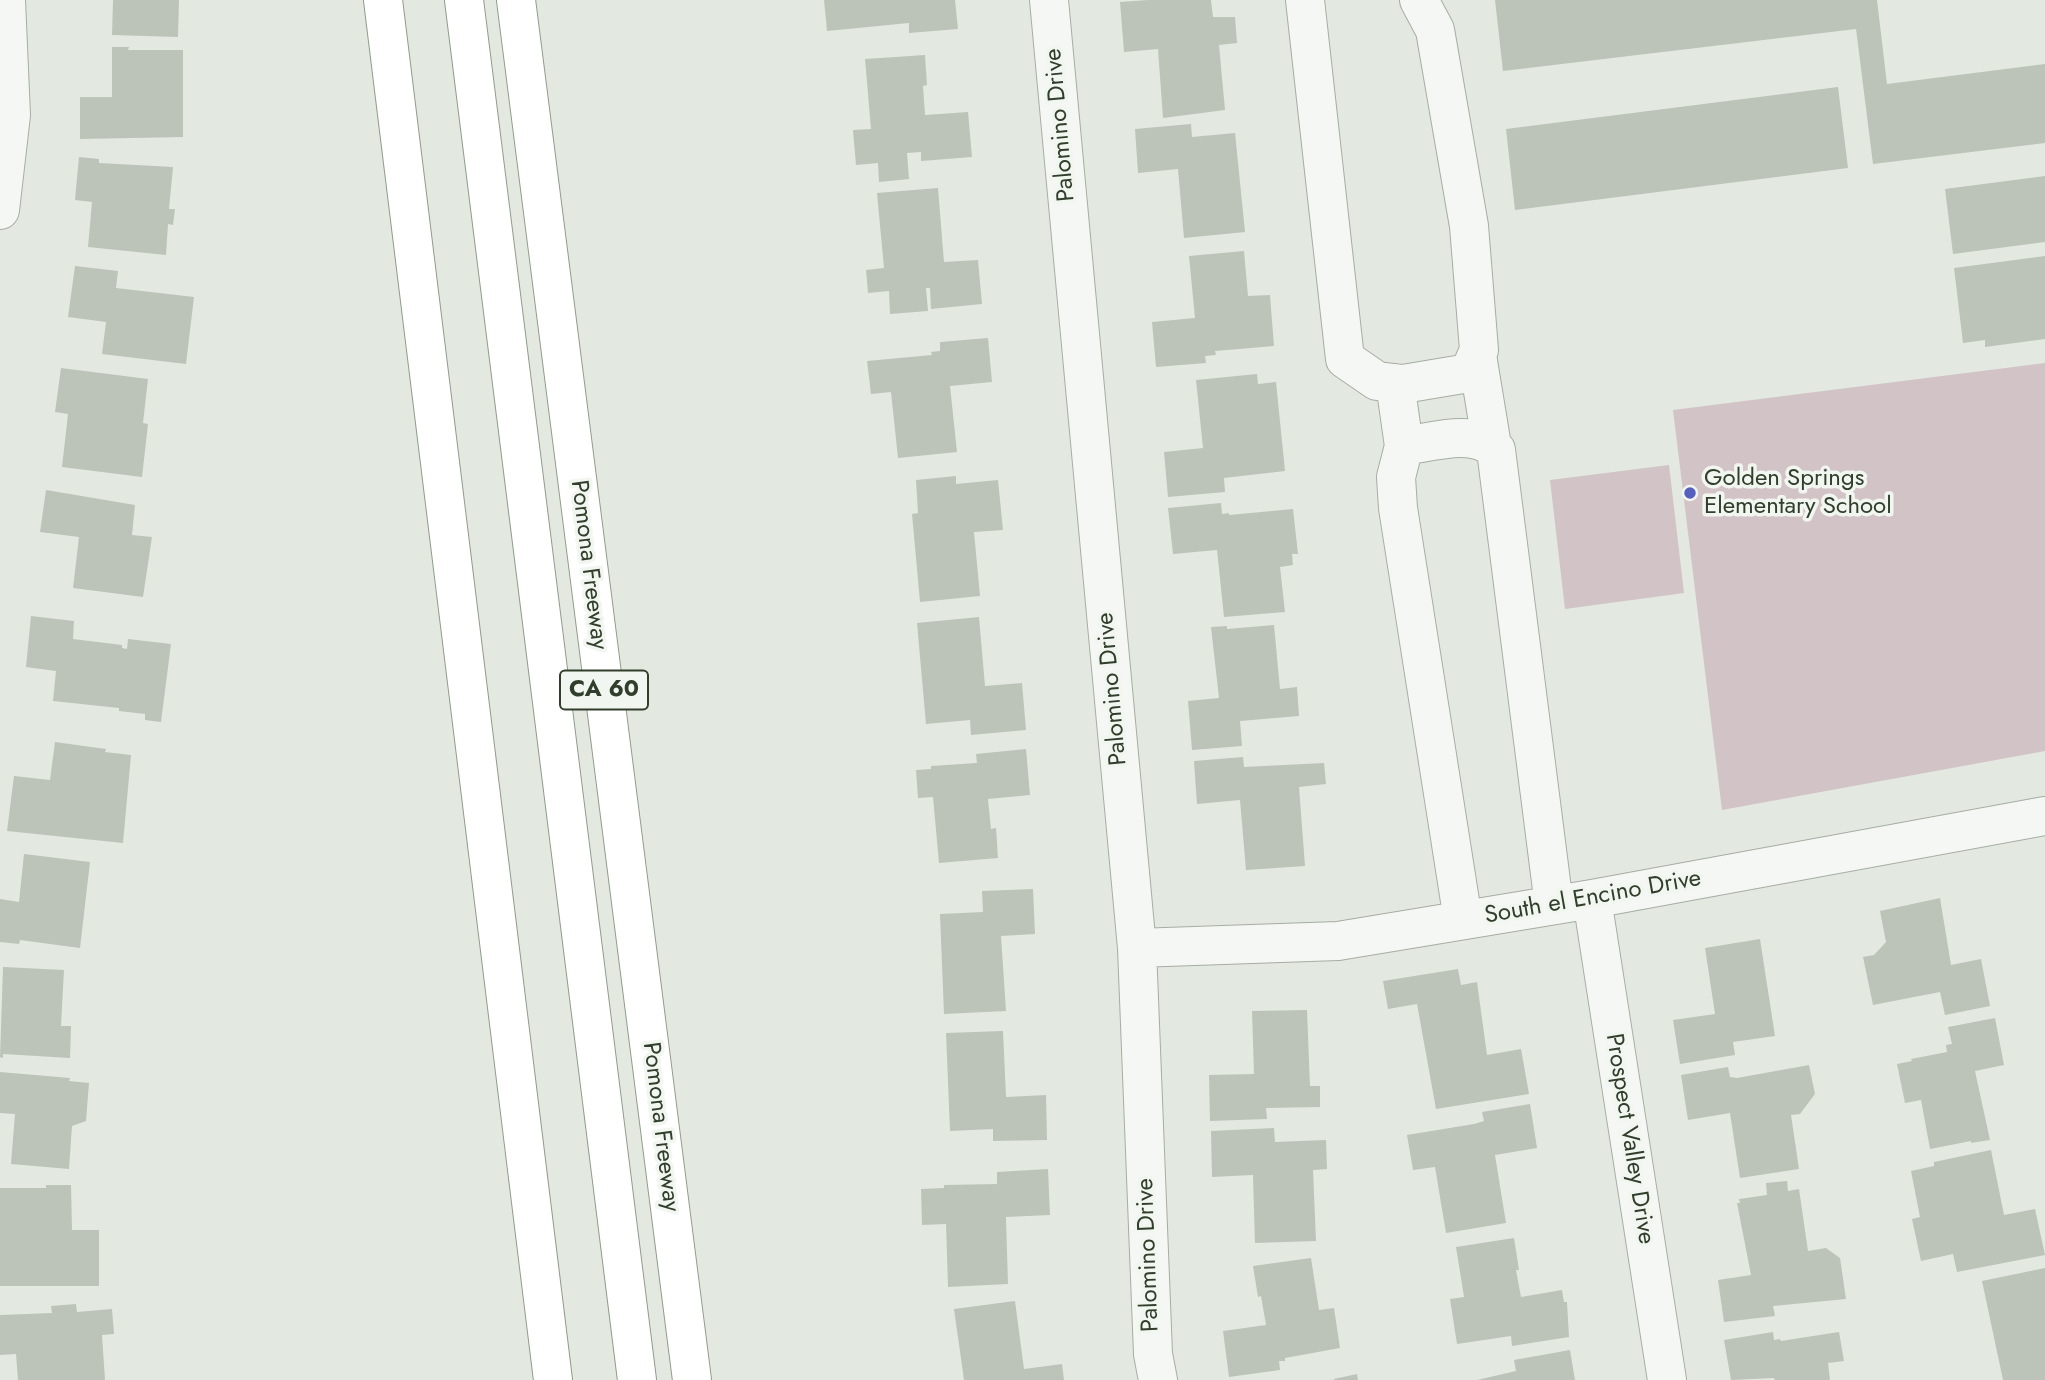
<!DOCTYPE html>
<style>
body{margin:0}
canvas{display:block;background:#e3e8e1}
</style>
<canvas width="2045" height="1380"></canvas>
<script>
const ctx = document.querySelector('canvas').getContext('2d');
ctx.lineJoin = 'round';
function paint(path, color) {
  ctx.fillStyle = color;
  ctx.fill(path, 'evenodd');
}
function stroke(path, color, width, dash) {
  ctx.strokeStyle = color;
  ctx.lineWidth = width;
  ctx.lineCap = dash ? 'butt' : 'round';
  ctx.setLineDash(dash || []);
  ctx.stroke(path);
}
function drawText(font, color, halo, rows, align = 'center') {
  ctx.font = font + ' Jost,sans-serif';
  ctx.lineWidth = 7;
  ctx.setLineDash([]);
  ctx.textBaseline = 'middle';
  ctx.strokeStyle = halo;
  ctx.fillStyle = color;
  for (const [text, x, y, turn = 0] of rows) {
    ctx.save();
    ctx.translate(x, y);
    ctx.rotate((+turn || 0) * Math.PI / 180);
    ctx.textAlign = isNaN(turn) ? turn : align;
    if (halo) ctx.strokeText(text, 0, 0);
    ctx.fillText(text, 0, 0);
    ctx.restore();
  }
}
paint(new Path2D(`
 M2045 363V751L1722 810 1673 410Z
 M1669 465 1684 593 1565 609 1550 480Z`), '#d1c3c6');
paint(new Path2D(`
 M113 0H179L178 37 112 35Z
 M824 0H955L958 29 909 33V23L827 31Z
 M1148 0H1211L1213 17H1235L1237 43 1219 45 1225 110 1163 118 1158 49 1124 52 1120 2Z
 M1495 0H1877L1887 84 2045 64V143L1873 164 1856 29 1503 71Z
 M112 47H129L128 50H183V137L80 139V97H112Z
 M925 55 927 85 923 86 925 115 968 112 972 157 921 161V152L907 153 909 179 879 182 878 163 856 165 853 130 871 129 865 59Z
 M1838 87 1848 168 1515 210 1506 129Z
 M1191 124 1192 137 1235 133 1245 232 1184 238 1178 169 1138 173 1135 129Z
 M79 157 99 159V163L173 167 169 209H175L173 225 168 224 166 255 88 247 92 202 75 200Z
 M2045 176V242L1953 254 1945 189Z
 M938 188 944 262 978 260 982 304 931 309 930 288H926L928 311 890 314 889 291 868 293 866 270 884 268 877 193Z
 M1244 251 1248 296 1270 295 1274 346 1215 351 1216 355 1205 356 1206 363 1156 367 1152 322 1195 318 1189 256Z
 M2045 256V339L1985 347V340L1963 343 1954 268Z
 M75 266 118 271 116 288 194 297 186 364 102 354 106 322 68 317Z
 M988 338 992 382 950 386 957 452 898 458 891 392 871 394 867 361 932 355 931 352 940 351V342Z
 M61 368 148 379 143 423 148 424 142 477 62 467 68 414 55 412Z
 M1257 374 1258 384 1276 382 1285 471 1224 478 1225 492 1168 497 1164 452 1203 448 1196 380Z
 M956 476V484L998 480 1003 530 974 532 980 596 920 602 912 514 918 513 916 480Z
 M46 490 135 505 132 535 152 537 143 597 73 588 79 537 40 532Z
 M1221 503 1222 514 1229 513V515L1293 509 1298 554H1292L1293 565 1280 567 1285 612 1224 617 1217 550 1173 554 1168 508Z
 M31 616 74 621 73 639 122 645V648L127 649 128 639 171 644 161 722 145 720V714L119 711V708L53 701 56 671 26 667Z
 M979 617 985 686 1022 683 1026 730 971 735 970 720 926 724 917 623Z
 M1274 625 1280 689 1297 687 1299 716 1240 721 1242 746 1192 750 1188 701 1219 698 1211 627 1227 626V629Z
 M55 742 106 749 105 752 131 755 123 843 7 831 14 776 50 780Z
 M1026 749 1030 795 988 799 991 829 996 828 998 858 939 863 933 797 918 798 916 770 931 769V766L977 763 976 754Z
 M1243 757 1244 767 1324 763 1326 784 1299 787 1305 866 1246 870 1240 800 1197 804 1194 761Z
 M24 854 90 862 80 948 20 940 19 944 0 942V899L19 902Z
 M1033 889 1035 934 1001 936 1006 1011 944 1014 940 914 983 912 982 891Z
 M1940 898 1951 965 1981 959 1990 1006 1945 1015 1940 992 1873 1005 1863 957 1874 955 1886 942 1880 911Z
 M1760 939 1775 1036 1733 1042 1735 1055 1680 1064 1673 1020 1715 1014 1705 948Z
 M3 967 64 970 61 1026H71L70 1058 3 1054V1058L0 1057Z
 M1458 969 1461 985 1477 982 1487 1055 1521 1049 1529 1094 1436 1109 1417 1004 1388 1009 1383 981Z
 M1307 1010 1310 1086H1320V1107L1266 1108 1267 1119 1210 1121 1209 1075 1254 1074 1252 1011Z
 M1995 1018 2004 1065 1975 1071 1990 1140 1971 1143V1141L1930 1149 1921 1100 1905 1103 1897 1064 1912 1061 1911 1059 1947 1052 1946 1045 1952 1044 1948 1027Z
 M1003 1031 1006 1097 1046 1095 1047 1140 993 1141V1129L950 1131 946 1033Z
 M1809 1065 1815 1094 1800 1114 1791 1115 1799 1169 1740 1178 1730 1113 1688 1120 1681 1075 1728 1067 1730 1077 1737 1078Z
 M0 1072 70 1078 69 1081 89 1083 86 1121 72 1126 69 1169 11 1164 15 1114 0 1113Z
 M1530 1104 1537 1148 1495 1155 1506 1223 1446 1233 1435 1167 1413 1170 1407 1135 1474 1124 1484 1121 1482 1112Z
 M1274 1128 1275 1142 1326 1140 1327 1169 1313 1170 1316 1241 1255 1243 1253 1175 1212 1177 1211 1131Z
 M1991 1150 2004 1215 2035 1209 2045 1255 1957 1272 1953 1254 1921 1261 1912 1219 1920 1217 1911 1171 1934 1166V1162Z
 M1048 1169 1050 1215 1006 1217 1008 1284 948 1287 946 1224 922 1225 921 1189 944 1188V1185L997 1184V1172Z
 M1787 1181 1788 1191 1799 1189 1808 1251 1826 1248 1840 1258 1846 1299 1773 1306 1775 1316 1724 1322 1718 1280 1751 1275 1737 1203H1740L1739 1199 1767 1195 1766 1183Z
 M46 1185H71L72 1230H99V1286H0V1188H46Z
 M1514 1238 1519 1270H1516L1521 1297 1562 1290 1564 1302H1567L1569 1337 1512 1346 1511 1336 1457 1344 1450 1299 1464 1297 1456 1247Z
 M1311 1258 1319 1310 1334 1308 1340 1348 1285 1358V1361H1279L1280 1370 1229 1377 1223 1331 1266 1325 1261 1296 1258 1297 1253 1266Z
 M2045 1268V1380H2003L1982 1281Z
 M1015 1301 1024 1369 1062 1364 1064 1380H964L954 1309Z
 M76 1304 77 1312 112 1309 114 1334 102 1335 105 1380H18L16 1354 0 1355V1315L52 1313 51 1306Z
 M1773 1332 1774 1340 1780 1339 1781 1341 1839 1332 1844 1361 1828 1363 1830 1380H1775L1774 1378 1731 1380 1724 1340Z
 M1570 1350 1575 1380H1477L1516 1371 1514 1360Z
 M1357 1374 1358 1380H1334V1379Z`), '#bcc4b9');
const minor = new Path2D(`
 M1049 0 1137 948 1153 1354 1158 1380
 M1305 0 1345 359 1377 381 1403 384 1469 373 1479 350 1469 226 1435 30 1419 0
 M0 210 11 115 6 0
 M1477 355 1492 446
 M1395 383 1404 446
 M1592 899 1667 1380
 M1463 920 1398 508 1396 477 1404 446C1433 442 1473 428 1496 450L1554 905
 M1137 948 1338 941 1592 899 2045 816`);
const highway = new Path2D(`
 M383 0 553 1380
 M464 0 637 1380
 M516 0 692 1380`);
stroke(minor, '#a6aea3', 40);
stroke(highway, '#909d8a', 40);
stroke(minor, '#f4f7f3', 38);
stroke(highway, '#fff', 38);
for (const [x, y, r, color] of [
 [1690,493,7,"#545fbf"]
]) {
  const dot = new Path2D();
  dot.arc(x, y, r, 0, 2 * Math.PI);
  ctx.fillStyle = color;
  ctx.fill(dot);
  stroke(dot, '#f2f6f0', 2.5);
}
for (const [x, y, w] of [
 [604,690,88]
]) {
  const box = new Path2D();
  box.roundRect(x - w / 2, y - 19.5, w, 39, 5);
  ctx.fillStyle = '#f2f6f0';
  ctx.fill(box);
  stroke(box, '#313e2b', 2);
}
drawText('bold 23px', '#313e2b', null, [
 ["CA 60",604,690]
]);
drawText('24px', '#313e2b', '#f2f6f0', [
 ["Palomino Drive",1061,125,-95],
 ["Pomona Freeway",588,565,83],
 ["Palomino Drive",1113,689,-95],
 ["South el Encino Drive",1593,898,-10],
 ["Pomona Freeway",660,1127,83],
 ["Prospect Valley Drive",1629,1139,81],
 ["Palomino Drive",1149,1255,-92]
]);
drawText('24px', '#313e2b', '#f2f6f0', [
 ["Golden Springs",1704,479],
 ["Elementary School",1704,507]
], 'left');
</script>
